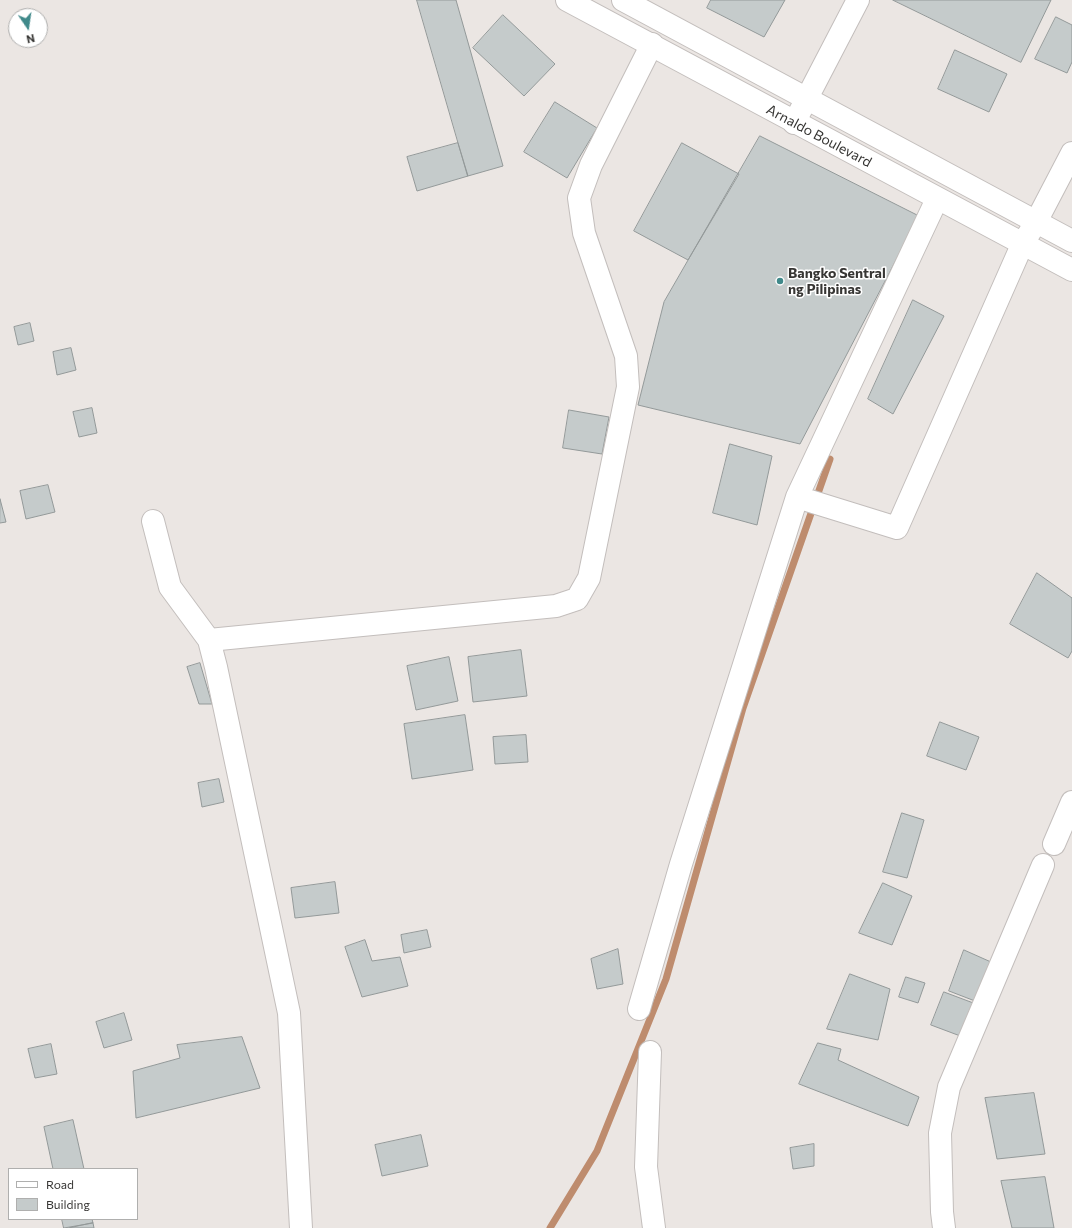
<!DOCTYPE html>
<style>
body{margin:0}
#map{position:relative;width:1072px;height:1228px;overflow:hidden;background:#ebe6e3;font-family:Commissioner,sans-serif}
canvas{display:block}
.legend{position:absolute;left:8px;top:1168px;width:130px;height:52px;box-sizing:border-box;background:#fff;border:1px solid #afafae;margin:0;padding:5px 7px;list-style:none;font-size:12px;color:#373634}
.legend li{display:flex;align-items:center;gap:8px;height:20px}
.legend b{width:20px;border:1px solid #afafae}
.north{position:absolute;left:8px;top:8px;width:40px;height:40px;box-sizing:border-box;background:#fff;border:1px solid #afafae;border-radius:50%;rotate:167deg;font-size:11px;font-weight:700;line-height:16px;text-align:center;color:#373634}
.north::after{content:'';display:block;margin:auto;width:14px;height:18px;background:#40898a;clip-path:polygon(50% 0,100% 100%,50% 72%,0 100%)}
</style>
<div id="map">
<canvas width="1072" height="1228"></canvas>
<ul class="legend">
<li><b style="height:5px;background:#fff"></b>Road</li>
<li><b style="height:11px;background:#c5cbcb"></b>Building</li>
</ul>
<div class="north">N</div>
</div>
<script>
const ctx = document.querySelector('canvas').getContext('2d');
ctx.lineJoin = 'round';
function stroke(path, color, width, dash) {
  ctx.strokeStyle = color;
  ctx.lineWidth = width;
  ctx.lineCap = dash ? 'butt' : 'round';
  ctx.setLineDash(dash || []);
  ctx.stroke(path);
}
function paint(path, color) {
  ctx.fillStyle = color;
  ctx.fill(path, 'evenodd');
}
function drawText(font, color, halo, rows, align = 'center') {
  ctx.font = font + ' Commissioner,sans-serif';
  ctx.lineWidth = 3;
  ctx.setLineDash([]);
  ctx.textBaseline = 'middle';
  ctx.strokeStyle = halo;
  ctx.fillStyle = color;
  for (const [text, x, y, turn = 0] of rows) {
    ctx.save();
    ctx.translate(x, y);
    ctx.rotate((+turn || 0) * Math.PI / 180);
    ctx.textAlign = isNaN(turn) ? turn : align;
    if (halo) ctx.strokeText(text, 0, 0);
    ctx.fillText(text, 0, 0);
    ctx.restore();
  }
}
stroke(new Path2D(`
 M550 1228 597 1151 666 979 743 708 830 459`), '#be8c6e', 7);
const building = new Path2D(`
 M417 0H456L503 166 468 176Z
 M711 0H785L764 37 707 8Z
 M893 0H1051L1021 62Z
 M503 15 555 64 524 96 473 48Z
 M1056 17 1072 25V62L1067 73 1035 59Z
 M955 50 1007 74 989 112 938 89Z
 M555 102 597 128 567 178 524 152Z
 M760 136 919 216 800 444 638 405 664 302Z
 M458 143 468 176 417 191 407 157Z
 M682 143 739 174 688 260 634 231Z
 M913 300 944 316 893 414 868 399Z
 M30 323 34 341 18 345 14 327Z
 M71 348 76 370 57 375 53 352Z
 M92 408 97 433 79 437 73 412Z
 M569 410 609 417 602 454 563 448Z
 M730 444 772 456 757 525 713 513Z
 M48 485 55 512 26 519 20 491Z
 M0 499 6 522 0 523Z
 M1037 573 1072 598V651L1068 658 1010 624Z
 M521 650 527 696 473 702 468 657Z
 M449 657 458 701 416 710 407 666Z
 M200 663 212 704H199L187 667Z
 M465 715 473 770 412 779 404 724Z
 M940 722 979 737 966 770 927 756Z
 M526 735 528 762 495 764 493 737Z
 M219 779 224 802 202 807 198 783Z
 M902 813 924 820 907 878 883 872Z
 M335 882 339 913 295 918 291 888Z
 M883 883 912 896 892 945 859 933Z
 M427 930 431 947 404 953 401 935Z
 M365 940 372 961 400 957 408 986 362 997 345 947Z
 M618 949 623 984 597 989 591 959Z
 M964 950 991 962 975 1001 949 991Z
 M850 974 890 989 878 1040 827 1029Z
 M906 977 925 983 918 1003 899 997Z
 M944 992 976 1004 963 1037 931 1025Z
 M124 1013 132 1040 104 1048 96 1022Z
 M242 1037 260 1088 136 1118 133 1071 180 1058 177 1045Z
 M818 1043 841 1049 838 1060 919 1097 908 1126 799 1084Z
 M51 1044 57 1074 35 1078 28 1049Z
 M1034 1093 1045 1154 997 1159 985 1098Z
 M73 1120 84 1169H53L44 1127Z
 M421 1135 428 1166 382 1176 375 1145Z
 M814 1144V1166L793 1169 790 1148Z
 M1045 1177 1054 1228H1012L1001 1181Z
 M62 1219H92L93 1223 64 1228Z
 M93 1223 94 1228H69Z`);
paint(building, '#c5cbcb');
stroke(building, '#939999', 1);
const minor = new Path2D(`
 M794 123 858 0
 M797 497 897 528 1022 245 1036 222 1072 153
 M153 521 170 587 209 640
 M1054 844 1072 802
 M639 1009 681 864 797 497 937 199
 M650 1052 646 1167 654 1228
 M301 1228 289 1013 216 667 209 640 556 606 577 599 589 578 628 387 626 356 584 233 579 198 591 165 652 44
 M944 1228 942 1212 940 1133 949 1087 1043 865`);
const highway = new Path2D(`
 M567 0 1072 270
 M623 0 1072 241`);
stroke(minor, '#c3bebc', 24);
stroke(highway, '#c3bebc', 24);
stroke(minor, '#fff', 22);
stroke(highway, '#fff', 22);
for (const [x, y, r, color] of [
 [780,281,4,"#40898a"]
]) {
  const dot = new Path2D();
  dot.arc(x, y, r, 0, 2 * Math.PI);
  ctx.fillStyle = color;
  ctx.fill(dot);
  stroke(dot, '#fff', 1.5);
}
drawText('14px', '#373634', '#fff', [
 ["Arnaldo Boulevard",819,136,28]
]);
drawText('bold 14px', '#373634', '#fff', [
 ["Bangko Sentral",788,273],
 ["ng Pilipinas",788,289]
], 'left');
</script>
